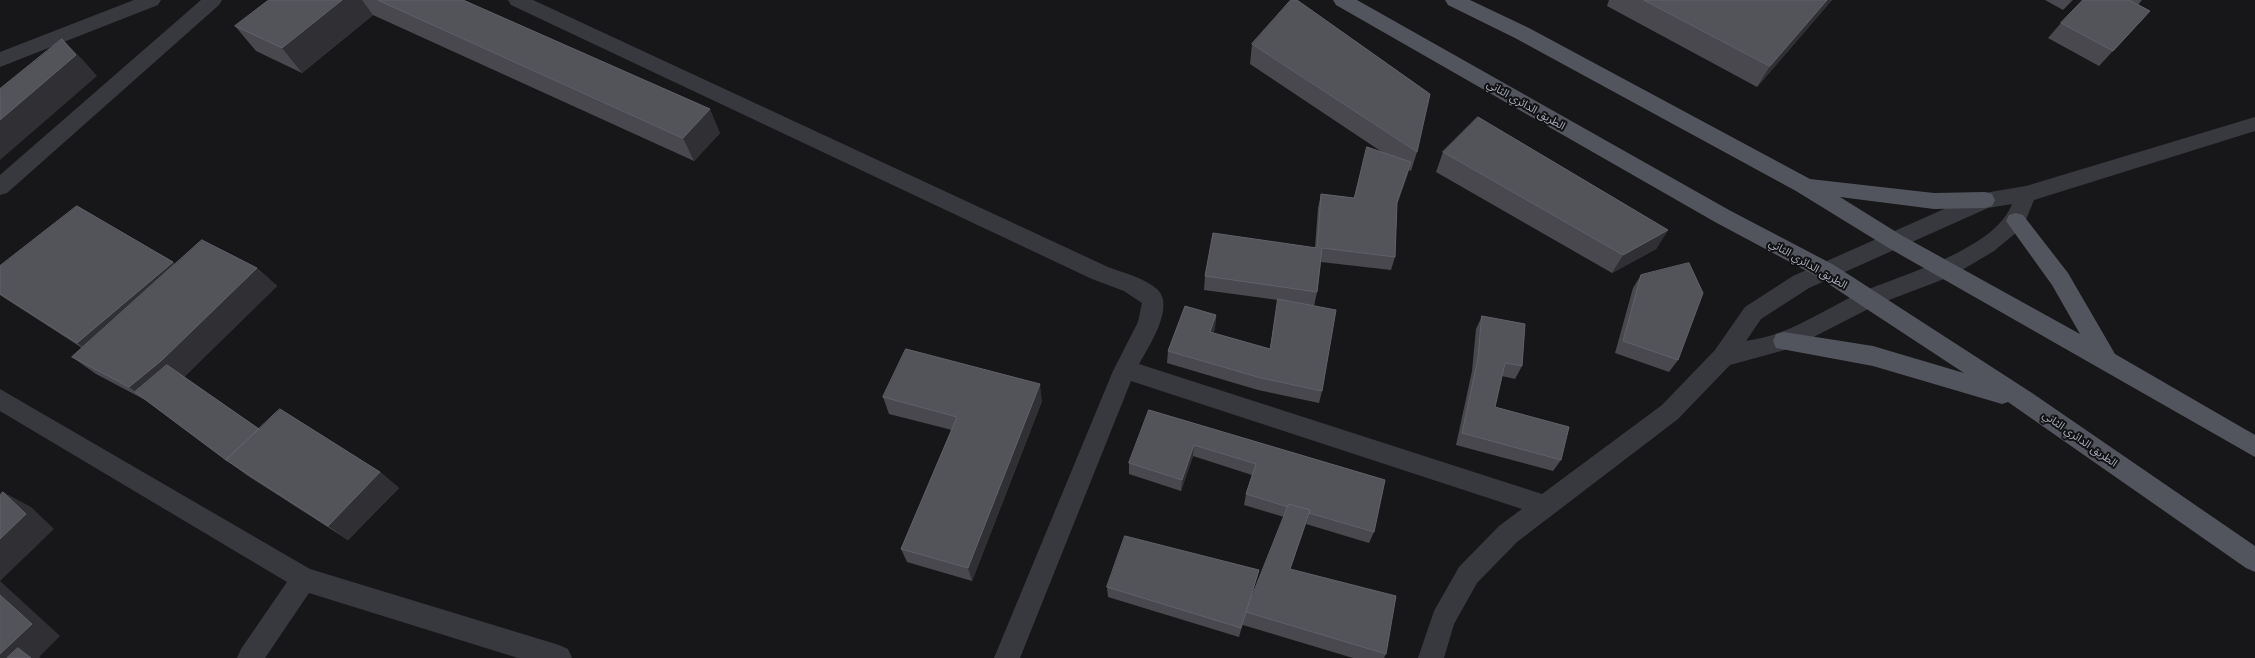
<!DOCTYPE html>
<meta charset="utf-8">
<style>
body{margin:0}
canvas{display:block;background:#171719}
</style>
<canvas width="2255" height="658"></canvas>
<script>
const ctx = document.querySelector('canvas').getContext('2d');
ctx.lineJoin = 'round';
function paint(path, color) {
  ctx.fillStyle = color;
  ctx.fill(path, 'evenodd');
}
function stroke(path, color, width, dash) {
  ctx.strokeStyle = color;
  ctx.lineWidth = width;
  ctx.lineCap = dash ? 'butt' : 'round';
  ctx.setLineDash(dash || []);
  ctx.stroke(path);
}
function drawText(font, color, halo, rows, align = 'center') {
  ctx.font = font + ' "Golos Text","Noto Sans Arabic",sans-serif';
  ctx.lineWidth = 4;
  ctx.setLineDash([]);
  ctx.textBaseline = 'middle';
  ctx.strokeStyle = halo;
  ctx.fillStyle = color;
  for (const [text, x, y, turn = 0] of rows) {
    ctx.save();
    ctx.translate(x, y);
    ctx.rotate((+turn || 0) * Math.PI / 180);
    ctx.textAlign = isNaN(turn) ? turn : align;
    if (halo) ctx.strokeText(text, 0, 0);
    ctx.fillText(text, 0, 0);
    ctx.restore();
  }
}
paint(new Path2D(`
 M134 0H161L158 5 0 67V52Z
 M201 0H222L219 5 7 193 0 195V175Z
 M508 0H533L1108 267C1124 273 1145 278 1158 290 1175 307 1148 348 1139 364L1542 494 1662 405 1715 350 1745 307 1793 276 1978 194 2026 186 2255 117V131L2034 200 2023 227 1994 251 1952 276 1876 305 1792 348 1730 365 1678 419 1517 542 1477 583 1454 624 1444 658H1418L1434 611 1459 567 1499 526 1522 509 1131 381 1020 658H994L1113 371 1138 322 1142 303 1124 291 1092 279 511 5ZM2012 204C1995 250 1902 274 1860 293 1833 305 1807 323 1778 333 1768 337 1757 339 1746 341L1761 319 1809 288 1988 208Z
 M0 389 310 569 559 645 568 649 572 658H518L309 593 265 658H237L241 649 287 582 0 411Z`), '#38383f');
paint(new Path2D(`
 M1333 0H1357L1729 210 1834 265 2032 393 2255 546V572L2246 568 2008 402 2002 404 1873 366 1776 348 1773 341 1776 334 1784 332 1873 346 1964 373 1818 277 1715 222 1336 5Z
 M1445 0H1470L1529 28 1810 179 1934 193 1985 192 1992 194 1995 200 1992 206 1985 208 1934 209 1840 197 1901 235 2080 334 2052 285 2006 221 2009 215 2016 213 2023 215 2068 273 2115 354 2255 435V457L1887 247 1796 191 1515 38 1448 5Z`), '#53555e');
paint(new Path2D(`
 M269 0H463L720 133 694 161 373 15 302 73 256 51 235 26Z
 M1609 0H1832L1757 87 1607 6Z
 M2045 0H2073L2063 10Z
 M2083 0H2142L2138 5 2150 11 2099 66 2048 38 2061 23Z
 M1252 44 1417 152 1411 171 1409 170 1397 205 1395 257 1391 270 1321 262 1317 292 1314 306 1304 304 1322 391 1319 403 1258 390 1167 363 1168 351 1216 315 1215 328 1213 333 1270 349 1278 300 1204 290 1205 276 1315 247 1318 208 1321 194 1354 198 1382 152 1250 64Z
 M1443 152 1668 230 1656 249 1612 273 1436 172Z
 M173 262 175 264 257 268 277 286 184 377 259 429 380 472 399 488 348 540 248 476 226 460 149 402 96 374 72 357 82 348 0 295V266Z
 M1641 275 1678 360 1669 372 1615 353 1633 288Z
 M1482 316 1522 366 1515 379 1502 376 1495 407 1561 460 1553 471 1456 445 1472 371 1476 329Z
 M883 397 1042 401 972 581 907 562 901 549 952 430 889 414Z
 M1149 410 1385 480 1374 532 1369 543 1306 524 1290 570 1386 654 1384 658H1353L1243 625V623L1239 637 1108 597 1107 587 1259 570 1249 605 1284 517 1244 505 1246 494 1252 475 1193 456 1181 491 1129 474V463Z`), '#48484e');
paint(new Path2D(`
 M342 0H362L373 15 302 73 282 48Z
 M1827 0H1832L1757 87 1770 66Z
 M2072 0H2073L2063 10Z
 M62 39 83 60 97 76 0 160V120Z
 M710 109 720 133 694 161 683 138Z
 M1411 162 1407 177 1393 216 1397 202Z
 M1668 230 1656 249 1612 273 1623 255Z
 M173 262 194 281 101 360 77 343Z
 M257 268 277 286 183 378 152 404 129 387Z
 M1216 315 1215 328 1208 345 1210 332Z
 M1040 384 1042 401 972 581 968 568Z
 M1194 445 1193 456 1181 491 1182 480Z
 M380 472 399 488 348 540 328 526Z
 M3 492 31 507 54 529 0 581 60 636 39 657 41 658H0V539Z
 M1310 510 1306 524 1285 583 1290 569Z`), '#303034');
const building = new Path2D(`
 M269 0H342L282 48 235 26Z
 M378 0H463L710 109 683 138Z
 M1291 0H1297L1430 94 1417 152 1252 44Z
 M1644 0H1827L1770 66Z
 M2083 0H2129L2150 11 2113 51 2061 23Z
 M62 39 76 55 0 120V89Z
 M1478 117 1668 230 1623 255 1443 152Z
 M1367 147 1411 162 1397 202 1395 257 1322 248 1317 292 1205 276 1213 233 1317 248 1321 194 1354 198Z
 M77 206 173 262 77 343 0 294V266Z
 M202 240 257 268 161 361 129 387 72 357Z
 M1689 263 1703 293 1678 360 1623 341 1641 275Z
 M1278 299 1336 310 1322 391 1261 378 1168 351 1185 306 1216 315 1210 332 1270 349Z
 M1482 316 1525 324 1522 366 1505 363 1495 407 1569 427 1561 460 1462 433 1478 358Z
 M906 349 1040 384 968 568 901 549 957 417 883 397Z
 M167 365 259 429 226 460 135 392Z
 M280 409 380 472 328 526 226 460Z
 M1149 410 1385 480 1374 532 1309 513 1310 510 1289 504 1288 507 1246 494 1256 464 1194 445 1182 480 1129 463Z
 M3 492 26 514 0 539V495Z
 M1289 504 1310 510 1290 569 1396 596 1386 654 1246 612Z
 M1125 536 1259 570 1241 628 1107 587Z
 M0 595 32 624 0 654Z
 M18 648 31 658H7Z`);
paint(building, '#53535a');
stroke(building, '#606169', 1);
drawText('11px', '#a8acba', '#121214', [
 ["الطريق الدائري الثاني",1526,105,30],
 ["الطريق الدائري الثاني",1808,264,30],
 ["الطريق الدائري الثاني",2080,439,35]
]);
</script>
